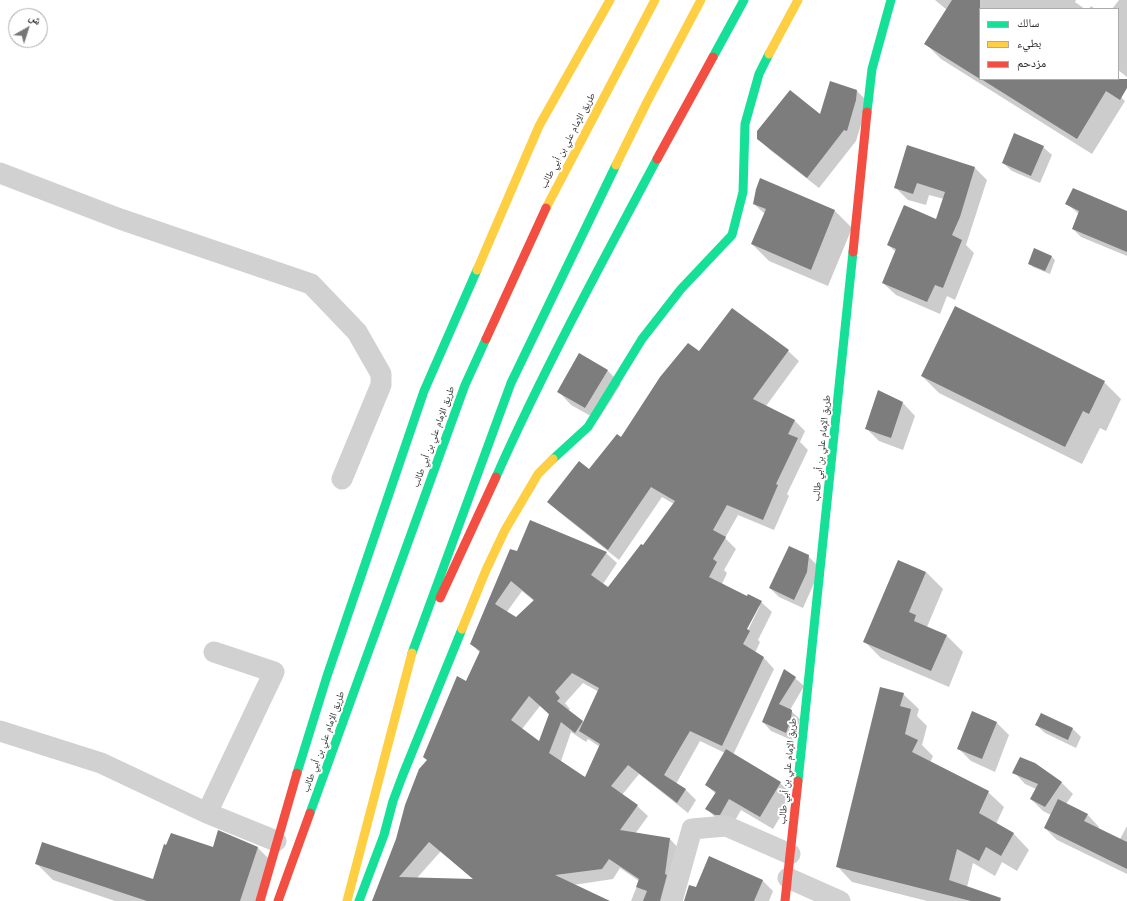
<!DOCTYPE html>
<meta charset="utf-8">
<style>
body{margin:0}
#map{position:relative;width:1127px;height:901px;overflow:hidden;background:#fff;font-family:Roboto,"Noto Naskh Arabic",sans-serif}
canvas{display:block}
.legend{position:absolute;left:979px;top:8px;width:140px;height:72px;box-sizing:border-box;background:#fff;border:1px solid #ababab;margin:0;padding:5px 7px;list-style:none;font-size:12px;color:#2c2c2c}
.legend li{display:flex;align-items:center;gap:8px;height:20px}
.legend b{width:20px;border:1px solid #ababab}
.north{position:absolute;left:8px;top:8px;width:40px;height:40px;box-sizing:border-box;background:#fff;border:1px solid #ababab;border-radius:50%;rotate:39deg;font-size:11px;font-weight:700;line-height:16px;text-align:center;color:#2c2c2c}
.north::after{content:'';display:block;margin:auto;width:14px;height:18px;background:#767676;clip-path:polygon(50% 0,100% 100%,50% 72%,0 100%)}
</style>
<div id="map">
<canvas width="1127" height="901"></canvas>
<ul class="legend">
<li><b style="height:5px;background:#16e098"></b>سالك</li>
<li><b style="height:5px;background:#ffcf43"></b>بطيء</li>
<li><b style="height:5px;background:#f24e42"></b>مزدحم</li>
</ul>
<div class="north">ش</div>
</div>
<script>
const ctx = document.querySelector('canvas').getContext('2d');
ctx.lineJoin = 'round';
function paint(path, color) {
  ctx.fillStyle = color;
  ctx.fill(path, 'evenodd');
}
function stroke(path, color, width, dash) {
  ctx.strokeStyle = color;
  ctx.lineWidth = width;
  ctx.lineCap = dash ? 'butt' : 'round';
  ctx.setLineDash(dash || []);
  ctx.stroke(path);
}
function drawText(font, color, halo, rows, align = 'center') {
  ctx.font = font + ' Roboto,"Noto Naskh Arabic",sans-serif';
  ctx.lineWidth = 4;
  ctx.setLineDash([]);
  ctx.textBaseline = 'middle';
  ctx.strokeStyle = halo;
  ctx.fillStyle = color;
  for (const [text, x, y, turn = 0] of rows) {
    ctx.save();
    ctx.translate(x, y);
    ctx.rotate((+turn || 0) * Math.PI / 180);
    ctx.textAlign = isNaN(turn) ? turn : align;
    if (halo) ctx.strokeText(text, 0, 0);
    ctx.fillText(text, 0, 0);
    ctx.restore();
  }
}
paint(new Path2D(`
 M935 0H1076L1075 2 1085 9H980V79H1099L1110 86 1125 101 1092 154 941 59 926 44 947 10Z
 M1119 0H1127V77L1118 70V9H1112Z
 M1091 6 1095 9H1089Z
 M857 91 868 102 856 141 819 188 770 150 758 138 821 115Z
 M908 147 975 168 987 180 966 245 974 253 955 300 947 296 940 314 896 295 883 283 896 252 888 245 937 221 944 199 929 195 926 205 908 200 895 187Z
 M1043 147 1052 155 1040 183 1012 171 1003 163Z
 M761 179 835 211 852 228 828 286 769 261 752 244 765 214 754 204Z
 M1067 204 1127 213V256L1081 237 1073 229 1079 214Z
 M1051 256 1055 260 1050 274 1033 267 1029 263Z
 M788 351 799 361 766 406 794 420 805 431 800 442 808 450 787 494 789 496 774 530 738 515 725 538 736 549 724 570 727 573 722 584 748 598 761 602 772 612 758 640 760 642 755 653 764 658 774 669 733 755 780 783 793 795 773 829 741 810 732 826 719 821 707 809 716 794 706 785 725 753 700 741 676 784 685 789 696 800 688 813 639 774 622 795 637 806 648 816 635 834 670 839 680 850 673 901H631L639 881 620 868 613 879 573 885 608 901H373L428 760 480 653 471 643 517 552 606 553 617 563 603 584 608 588 643 547 674 504 662 497 619 560 559 512 548 502 590 470 699 353ZM522 591 534 601 516 619 506 613ZM758 606H760L746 634 744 633ZM583 683 599 692 584 723 568 711 570 709 565 703ZM540 706 550 715 540 742 522 729ZM571 732 586 742 588 739 600 747 585 779 561 761ZM441 851 474 880 417 878Z
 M579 355 608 371 621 384 598 420 571 405 559 392Z
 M922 376 1104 382 1121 399 1106 431 1100 428 1082 464 939 393Z
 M903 403 915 416 903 450 879 441 866 428Z
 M808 556 817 565 815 581 803 608 779 597 770 588Z
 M926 572 943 589 927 627 946 635 963 652 949 687 881 658 864 641Z
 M795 678 804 686 790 710 800 719 794 741 771 731 763 722Z
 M903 694 919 709 917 716 927 726 922 745 933 756 930 763 988 792 1004 807 996 824 1014 834 1029 850 1017 871 1002 862 995 876 973 863 967 887 1002 901H927L852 882 837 866Z
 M1041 714 1073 729 1081 737 1076 748 1045 733 1036 725Z
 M996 722 1009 735 995 772 971 761 959 749Z
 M1014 772 1061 782 1073 794 1066 804 1087 814 1099 827 1098 829 1120 839 1127 826V874L1057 840 1045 828 1051 815 1043 811 1031 799 1036 789 1025 784Z
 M257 847 274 864 262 901H115L53 880 36 863 153 880Z
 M762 880 773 891 769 901H685L696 889Z`), '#0003');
paint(new Path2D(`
 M952 0H980V79L924 44Z
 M981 79H1127V88L1120 100 1106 91 1077 139Z
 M830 81 857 90 856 100 847 131 844 130 807 178 757 139V131L790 90 820 114Z
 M1014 133 1044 146 1031 176 1002 163Z
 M907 145 975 167 960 217 952 235 962 240 943 288 935 285 927 302 882 283 896 249 887 245 904 205 936 219 945 192 917 183 913 194 894 188Z
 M760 178 835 210 811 270 751 244 766 209 753 204 756 189Z
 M1073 188 1127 211V252L1072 229 1079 211 1065 204Z
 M1034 248 1052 256 1045 271 1028 264Z
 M955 306 1105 381 1089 414 1083 411 1065 447 921 376Z
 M732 308 789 350 753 399 795 420 788 434 798 438 776 484 778 485 763 520 727 505 713 530 726 537 713 559 717 562 709 577 747 596 748 594 762 601 747 629 750 631 743 644 764 657 722 746 690 731 664 775 686 789 677 803 628 765 611 786 638 805 620 830 670 838 665 874 667 875 660 901H643L647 891 636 887 639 879 609 859 602 869 555 875 610 901H372L396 839 405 805 419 769 427 760 423 757 457 676 466 681 480 651 470 644 510 549 517 551 530 520 607 552 591 575 608 587 641 544 643 545 675 501 651 487 608 550 547 502 579 461 589 469 617 434 621 437 660 377 688 343 699 351ZM511 581 534 600 516 617 495 604ZM572 673 599 688 579 731 600 744 585 777 549 753 561 722 575 733 583 721 557 701 560 698 555 692ZM529 696 549 714 539 741 511 720ZM429 842 473 879 399 877Z
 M579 353 608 370 585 408 557 392Z
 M878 390 903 402 891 438 865 429Z
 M789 546 809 555 807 572 794 600 769 588Z
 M898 560 926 572 909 612 916 615 914 621 947 635 931 671 863 642Z
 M784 669 796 677 779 704 792 710 791 719 786 733 762 722Z
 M880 687 904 693 900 706 911 709 905 734 918 740 912 752 989 791 979 813 1014 833 1001 856 986 847 979 861 957 849 949 880 1001 898 1000 901H971L836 867Z
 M972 711 997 722 982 759 957 749Z
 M1041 713 1073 728 1068 740 1035 725Z
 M726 749 781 782 760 817 729 799 720 815H715L705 809 716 792 705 785Z
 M1020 757 1035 763 1062 782 1045 807 1030 799 1038 784 1012 773Z
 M1058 799 1088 814 1084 821 1127 842V869L1044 828Z
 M218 830 258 847 240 901H147L35 864 42 842 153 879 164 844 166 845 171 833 213 847Z
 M709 856 763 880 754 901H684L689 885 696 887Z`), '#7d7d7d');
stroke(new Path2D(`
 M0 173 120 219 311 284 357 332 381 374V385L342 479
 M0 731 101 763 207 813 276 841
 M207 813 274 672 214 652
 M788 878 840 901
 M672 901 692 829 726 826 790 854`), '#d1d1d1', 21);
stroke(new Path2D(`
 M713 57 744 0
 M867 112 872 69 891 0
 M553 459 588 427 642 339 681 289 732 235 743 192 745 124 759 74 769 54
 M496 477C544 369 601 264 657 159
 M412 653 511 383 616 165
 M297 773 327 676 424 391 477 270
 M798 781 853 252
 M310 813 465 385 486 339
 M359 901 384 835 393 801 402 777 462 629`), '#16e098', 9);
stroke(new Path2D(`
 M769 54 798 0
 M616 165 648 100 701 0
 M546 208 655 0
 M477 270 539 126 610 0
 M462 629 486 570 505 530 538 474 553 459
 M347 901 412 653`), '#ffcf43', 9);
stroke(new Path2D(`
 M657 159 713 57
 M853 252 867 112
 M486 339 546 208
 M440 598 496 477
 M260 901 297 773
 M278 901 310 813
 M785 901 798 781`), '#f24e42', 9);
drawText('10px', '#2c2c2c', '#fff', [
 ["طريق الإمام علي بن أبي طالب",568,141,-62],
 ["طريق الإمام علي بن أبي طالب",434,437,-70],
 ["طريق الإمام علي بن أبي طالب",822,448,-84],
 ["طريق الإمام علي بن أبي طالب",324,742,-70],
 ["طريق الإمام علي بن أبي طالب",788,771,-84]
]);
</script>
